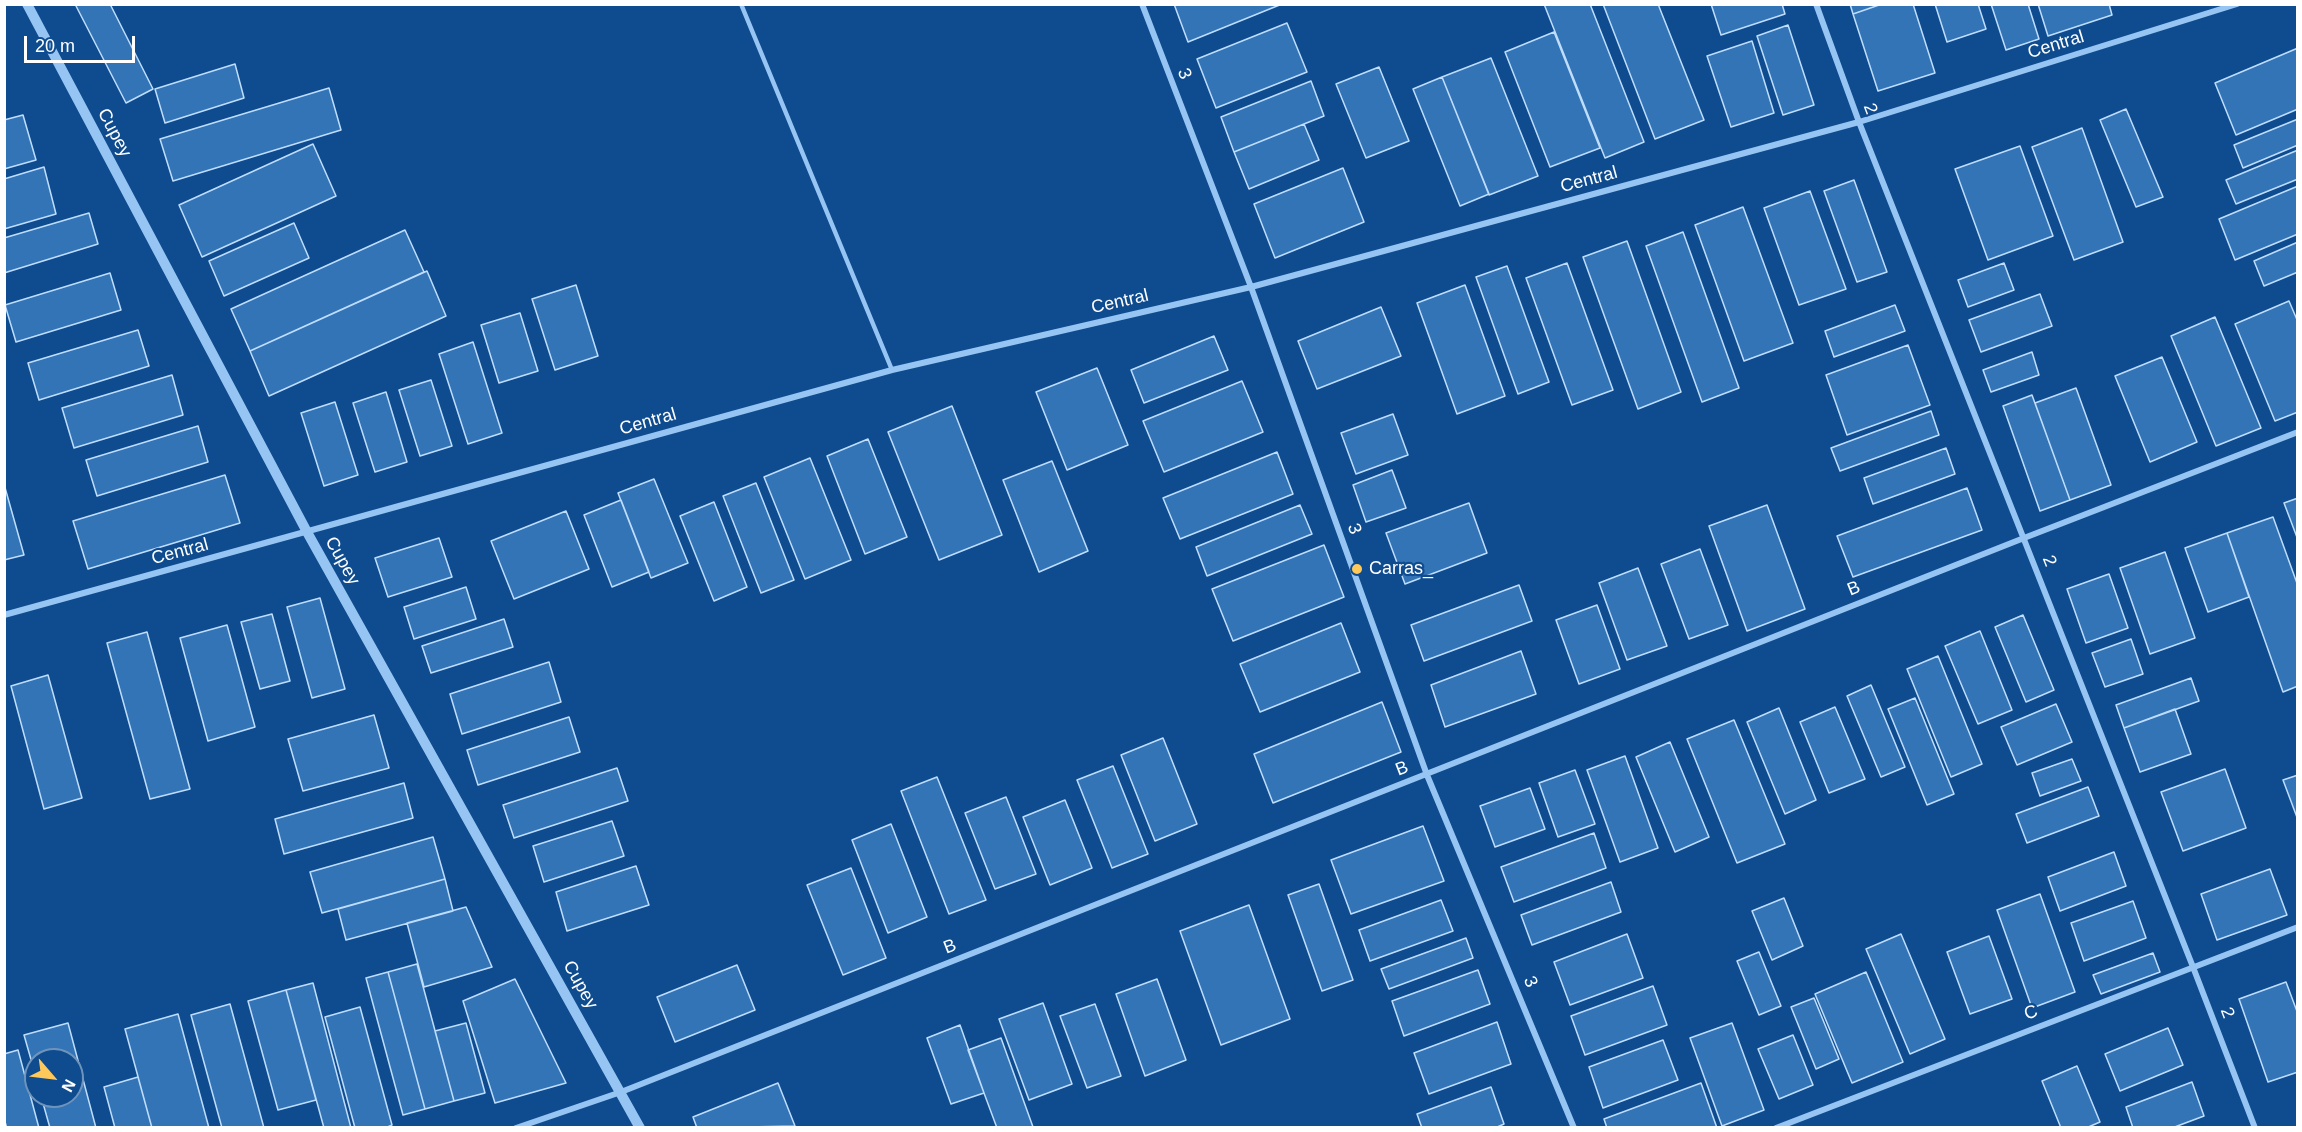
<!DOCTYPE html>
<style>
body{margin:0}
#map{position:relative;width:2302px;height:1132px;overflow:hidden;background:#0f4c8f;font-family:Helvetica,sans-serif}
canvas{display:block}
.frame{position:absolute;inset:0;border:6px solid #fff;pointer-events:none}
.north{position:absolute;left:24px;top:1048px;width:60px;height:60px;box-sizing:border-box;background:#0f4c8f;border:2px solid #6f94bc;border-radius:50%;rotate:118deg;font-size:16px;font-weight:700;line-height:24px;text-align:center;color:#fff}
.north::after{content:'';display:block;margin:auto;width:21px;height:27px;background:#ffc85a;clip-path:polygon(50% 0,100% 100%,50% 72%,0 100%)}
.scale{position:absolute;left:24px;top:36px;width:111px;height:27px;box-sizing:border-box;border:3px solid #fff;border-top:0;padding-left:8px;font-size:18px;line-height:21px;white-space:nowrap;color:#fff;-webkit-text-stroke:4px #0f4c8f;paint-order:stroke}
</style>
<div id="map">
<canvas width="2302" height="1132"></canvas>
<div class="frame"></div>
<div class="north">N</div>
<div class="scale">20 m</div>
</div>
<script>
const ctx = document.querySelector('canvas').getContext('2d');
ctx.lineJoin = 'round';
function paint(path, color) {
  ctx.fillStyle = color;
  ctx.fill(path, 'evenodd');
}
function stroke(path, color, width, dash) {
  ctx.strokeStyle = color;
  ctx.lineWidth = width;
  ctx.lineCap = dash ? 'butt' : 'round';
  ctx.setLineDash(dash || []);
  ctx.stroke(path);
}
function drawText(font, color, halo, rows, align = 'center') {
  ctx.font = font + ' Helvetica,sans-serif';
  ctx.lineWidth = 4.5;
  ctx.setLineDash([]);
  ctx.textBaseline = 'middle';
  ctx.strokeStyle = halo;
  ctx.fillStyle = color;
  for (const [text, x, y, turn = 0] of rows) {
    ctx.save();
    ctx.translate(x, y);
    ctx.rotate((+turn || 0) * Math.PI / 180);
    ctx.textAlign = isNaN(turn) ? turn : align;
    if (halo) ctx.strokeText(text, 0, 0);
    ctx.fillText(text, 0, 0);
    ctx.restore();
  }
}
const building = new Path2D(`
 M75 4H110L153 89 126 103Z
 M1174 4H1282L1188 42Z
 M1544 4H1590L1644 142 1605 158Z
 M1603 4H1658L1704 120 1655 139Z
 M1711 4H1782L1785 14 1721 35Z
 M1850 4H1882L1853 14Z
 M1882 4H1913L1935 73 1878 91 1853 14Z
 M1935 4H1978L1986 29 1947 42Z
 M1991 4H2028L2039 39 2006 50Z
 M2038 4H2109L2112 15 2048 36Z
 M1287 23 1307 72 1216 108 1197 59Z
 M1788 25 1814 105 1783 115 1757 36Z
 M1554 32 1600 148 1550 167 1505 52Z
 M1752 41 1774 113 1731 127 1707 56Z
 M2298 48V109L2236 135 2215 83Z
 M1491 58 1538 176 1489 195 1442 77Z
 M235 64 244 98 165 123 155 89Z
 M1379 67 1409 141 1366 158 1336 84Z
 M1442 77 1489 194 1460 206 1413 89Z
 M1311 81 1324 116 1234 152 1221 117Z
 M329 88 341 130 173 181 160 139Z
 M2126 109 2163 197 2136 207 2100 120Z
 M23 115 36 160 4 169V120Z
 M2298 119V145L2243 168 2234 145Z
 M1304 124 1319 160 1249 189 1234 152Z
 M2082 128 2123 242 2074 260 2032 147Z
 M313 144 336 196 202 257 179 205Z
 M2020 146 2053 236 1988 260 1955 169Z
 M2298 150V179L2236 204 2226 180Z
 M44 167 56 214 4 229V179Z
 M1343 168 1364 222 1275 258 1254 204Z
 M1854 180 1887 272 1857 282 1824 191Z
 M2298 186V234L2235 260 2219 219Z
 M1810 191 1846 289 1799 305 1764 208Z
 M1743 207 1793 343 1744 361 1695 225Z
 M89 213 98 244 4 273V238Z
 M294 223 309 258 224 296 209 261Z
 M405 230 424 272 250 351 231 309Z
 M1683 232 1739 388 1702 402 1646 246Z
 M1627 241 1681 392 1638 409 1583 257Z
 M2298 242V272L2264 286 2254 261Z
 M1567 263 1613 390 1572 405 1526 278Z
 M2004 263 2014 290 1968 307 1958 280Z
 M1507 266 1549 382 1518 394 1476 277Z
 M427 271 446 316 269 396 250 351Z
 M110 273 121 310 16 342 5 305Z
 M576 285 598 356 555 370 532 299Z
 M1465 285 1505 396 1457 414 1417 303Z
 M2040 294 2052 326 1981 352 1969 320Z
 M2289 301 2298 322V412L2275 421 2235 324Z
 M1895 305 1905 331 1834 357 1825 331Z
 M1381 307 1401 356 1317 389 1298 341Z
 M520 313 538 371 499 383 481 325Z
 M2215 317 2261 428 2216 446 2171 336Z
 M138 330 149 366 39 400 28 363Z
 M1214 336 1228 370 1144 403 1131 370Z
 M473 342 502 433 468 444 439 354Z
 M1908 345 1930 405 1847 435 1826 375Z
 M2032 352 2039 375 1991 392 1983 370Z
 M2162 357 2197 442 2150 462 2115 376Z
 M1097 368 1128 445 1067 470 1036 392Z
 M172 375 183 415 74 448 62 408Z
 M431 380 452 446 420 456 399 390Z
 M1242 381 1263 432 1164 472 1143 421Z
 M2076 388 2111 485 2070 500 2035 403Z
 M386 392 407 462 375 472 353 403Z
 M2032 395 2070 500 2040 511 2003 406Z
 M335 402 358 475 324 486 301 413Z
 M952 406 1002 535 939 560 888 432Z
 M1931 411 1939 435 1840 471 1831 448Z
 M1393 414 1408 455 1356 474 1341 433Z
 M198 426 208 462 97 496 86 460Z
 M868 439 907 537 865 554 827 456Z
 M1946 448 1955 474 1873 504 1864 478Z
 M1277 452 1293 494 1180 539 1163 498Z
 M810 458 851 560 805 579 764 477Z
 M1052 461 1088 551 1039 572 1003 480Z
 M1392 470 1406 508 1366 522 1353 485Z
 M225 475 240 523 88 569 73 521Z
 M654 479 688 563 651 578 618 493Z
 M756 483 794 580 761 593 723 496Z
 M4 484 24 555 4 560Z
 M1967 488 1982 530 1853 577 1837 536Z
 M2298 498V540L2284 503Z
 M621 500 649 572 612 587 584 515Z
 M714 502 747 587 714 601 680 516Z
 M1469 503 1487 553 1405 584 1386 533Z
 M1300 505 1312 534 1207 576 1196 547Z
 M1767 505 1805 609 1747 631 1709 526Z
 M566 511 589 569 514 599 491 541Z
 M2273 517 2298 586V686L2283 692 2227 533Z
 M2227 533 2249 597 2208 612 2185 548Z
 M439 538 452 577 388 597 375 558Z
 M1324 545 1344 597 1233 641 1212 589Z
 M1700 549 1728 625 1689 639 1661 564Z
 M2165 552 2195 638 2150 654 2120 568Z
 M1638 568 1667 646 1627 660 1599 583Z
 M2109 574 2128 628 2086 643 2067 589Z
 M1519 585 1532 621 1424 661 1411 625Z
 M466 587 476 619 414 639 404 607Z
 M320 598 345 689 312 698 287 607Z
 M1597 605 1620 669 1579 684 1556 620Z
 M272 614 290 681 260 689 241 622Z
 M2023 615 2054 690 2026 702 1995 627Z
 M504 619 513 647 431 673 422 646Z
 M1341 623 1360 672 1260 712 1240 664Z
 M227 625 255 727 208 741 180 638Z
 M1980 631 2012 710 1978 724 1945 646Z
 M147 632 190 789 150 799 107 643Z
 M2131 639 2143 674 2105 687 2092 653Z
 M1521 651 1536 694 1445 727 1431 685Z
 M1938 656 1982 764 1951 777 1907 669Z
 M549 662 561 702 462 734 450 694Z
 M48 675 82 798 44 809 11 686Z
 M2191 678 2199 701 2124 728 2116 705Z
 M1871 685 1905 767 1881 777 1847 696Z
 M1915 698 1954 794 1927 805 1888 709Z
 M1382 702 1401 752 1273 803 1254 754Z
 M2056 704 2072 742 2017 765 2001 727Z
 M1835 707 1865 779 1829 793 1800 722Z
 M1779 708 1816 800 1785 814 1747 722Z
 M2175 709 2191 754 2140 772 2124 728Z
 M374 715 389 768 303 791 288 739Z
 M569 717 580 752 478 785 467 750Z
 M1734 720 1785 844 1737 863 1687 739Z
 M1163 738 1197 824 1155 841 1121 755Z
 M1670 742 1709 837 1675 852 1636 757Z
 M1625 756 1658 848 1620 862 1587 770Z
 M2072 759 2081 781 2040 796 2032 773Z
 M1113 766 1148 854 1112 868 1077 780Z
 M617 768 628 801 514 838 503 805Z
 M2225 769 2246 828 2183 851 2161 792Z
 M1575 770 1595 824 1558 837 1539 783Z
 M2298 775V820L2283 780Z
 M937 777 986 900 949 914 901 791Z
 M404 783 413 818 284 854 275 819Z
 M2088 787 2099 816 2027 843 2016 814Z
 M1530 788 1545 829 1495 847 1480 806Z
 M1006 797 1036 874 995 889 965 813Z
 M1065 800 1092 868 1050 885 1023 817Z
 M612 821 624 856 544 882 533 846Z
 M891 824 927 917 888 933 852 840Z
 M1423 826 1444 881 1351 914 1331 860Z
 M1594 833 1606 868 1514 902 1501 867Z
 M433 837 445 879 322 913 310 872Z
 M2114 852 2126 886 2060 911 2048 877Z
 M636 866 649 905 567 931 556 892Z
 M851 868 886 958 843 975 807 885Z
 M2270 869 2287 915 2217 940 2201 894Z
 M445 879 453 911 346 940 338 909Z
 M1611 882 1621 912 1532 945 1521 915Z
 M1319 884 1353 980 1322 991 1288 895Z
 M2040 894 2075 992 2032 1008 1997 910Z
 M1784 898 1803 946 1772 960 1752 911Z
 M1441 900 1453 931 1370 961 1359 930Z
 M2133 901 2146 938 2084 961 2071 923Z
 M1249 905 1290 1019 1221 1045 1180 931Z
 M466 907 492 967 424 987 407 923Z
 M1627 934 1643 978 1570 1005 1554 962Z
 M1901 934 1945 1039 1910 1054 1866 949Z
 M1989 936 2012 999 1970 1014 1947 952Z
 M1466 938 1473 958 1389 989 1381 969Z
 M1759 952 1781 1006 1759 1015 1737 961Z
 M2153 953 2160 972 2101 994 2093 975Z
 M417 964 454 1101 425 1109 388 972Z
 M737 965 755 1010 675 1042 657 997Z
 M1478 970 1490 1004 1404 1036 1392 1001Z
 M388 972 425 1109 403 1115 366 978Z
 M1866 972 1903 1062 1852 1083 1815 994Z
 M515 979 566 1083 495 1103 463 1001Z
 M1157 979 1186 1060 1145 1076 1116 994Z
 M2286 982 2298 1014V1072L2268 1082 2239 999Z
 M313 983 351 1128H324L286 990Z
 M1653 986 1667 1025 1585 1055 1571 1016Z
 M286 990 316 1100 278 1110 248 1001Z
 M1814 998 1839 1059 1816 1069 1791 1007Z
 M1043 1003 1072 1084 1029 1100 999 1019Z
 M230 1004 264 1128H222L191 1015Z
 M1095 1004 1121 1076 1087 1088 1060 1016Z
 M360 1007 392 1125 385 1128H355L325 1017Z
 M178 1014 209 1128H152L125 1029Z
 M1497 1022 1511 1064 1429 1094 1414 1053Z
 M68 1023 96 1128H50L41 1096H72V1060H36V1077L24 1035Z
 M466 1023 485 1093 454 1101 435 1031Z
 M1732 1023 1764 1110 1722 1126 1690 1038Z
 M960 1025 984 1093 951 1104 927 1038Z
 M2168 1028 2183 1065 2120 1091 2105 1054Z
 M1793 1035 1813 1085 1779 1099 1758 1049Z
 M1001 1038 1033 1127 1031 1128H997L968 1050Z
 M1663 1040 1678 1080 1603 1108 1589 1067Z
 M18 1050 39 1128H7L4 1119V1054Z
 M2077 1066 2100 1122 2086 1128H2061L2042 1081Z
 M138 1077 152 1128H115L104 1087Z
 M2192 1082 2204 1116 2172 1128H2133L2126 1107Z
 M778 1083 795 1126 697 1128 693 1117Z
 M1701 1083 1717 1128H1607L1604 1119Z
 M1491 1087 1504 1124 1495 1128H1422L1417 1114Z`);
paint(building, '#3374b7');
stroke(building, '#bfdefe', 1.5);
stroke(new Path2D(`
 M741 4 892 370`), '#97c5f3', 4.5);
stroke(new Path2D(`
 M1142 4 1251 287 1427 775 1574 1128
 M1816 4 1859 122 2193 967 2255 1128
 M4 615 892 370 1251 287 1859 122 2237 4
 M516 1128 621 1092 2024 538 2298 432
 M1776 1128 2298 927`), '#97c5f3', 6);
stroke(new Path2D(`
 M27 4 307 532 640 1128`), '#97c5f3', 10);
for (const [x, y, r, color] of [
 [1357,569,6,"#ffc85a"]
]) {
  const dot = new Path2D();
  dot.arc(x, y, r, 0, 2 * Math.PI);
  ctx.fillStyle = color;
  ctx.fill(dot);
  stroke(dot, '#0f4c8f', 2);
}
drawText('18px', '#fff', '#0f4c8f', [
 ["Central",2056,45,-17],
 ["3",1184,74,69],
 ["2",1870,109,69],
 ["Cupey",114,133,62],
 ["Central",1589,180,-15],
 ["Central",1120,302,-13],
 ["Central",648,422,-16],
 ["3",1354,529,70],
 ["Central",180,552,-15],
 ["Cupey",342,561,61],
 ["2",2049,561,68],
 ["B",1854,589,-22],
 ["B",1402,769,-21],
 ["B",950,947,-21],
 ["3",1530,982,67],
 ["Cupey",580,985,61],
 ["C",2031,1013,-21],
 ["2",2227,1013,69]
]);
drawText('18px', '#fff', '#0f4c8f', [
 ["Carras_",1369,569]
], 'left');
</script>
